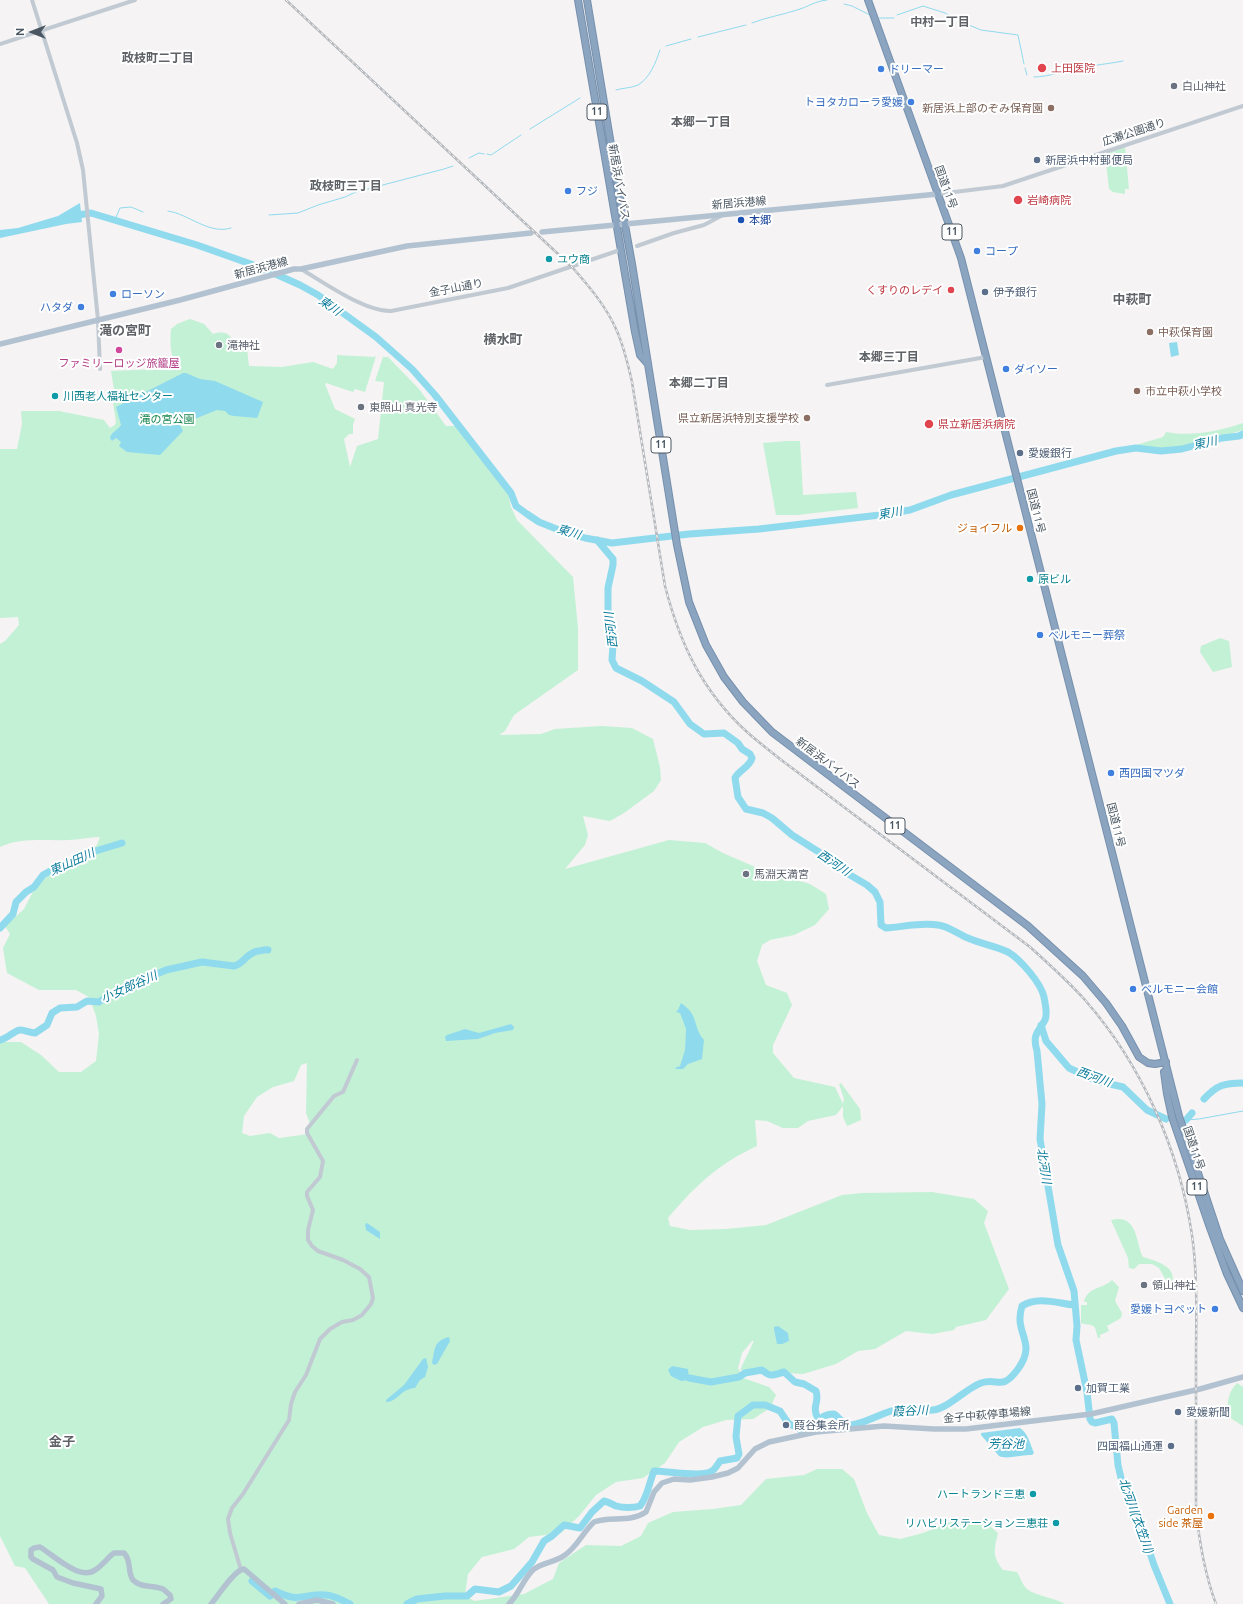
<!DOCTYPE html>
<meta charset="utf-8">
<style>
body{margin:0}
#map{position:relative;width:1243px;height:1604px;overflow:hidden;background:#f5f3f3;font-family:Ubuntu,sans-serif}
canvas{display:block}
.north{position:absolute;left:12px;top:12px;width:40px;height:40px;-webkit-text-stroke:3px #fff;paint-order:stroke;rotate:270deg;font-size:11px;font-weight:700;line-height:16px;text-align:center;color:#4a5661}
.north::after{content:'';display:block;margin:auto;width:14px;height:18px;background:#4a5661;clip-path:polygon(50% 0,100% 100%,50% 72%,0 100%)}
</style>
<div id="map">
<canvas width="1243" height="1604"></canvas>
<div class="north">N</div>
</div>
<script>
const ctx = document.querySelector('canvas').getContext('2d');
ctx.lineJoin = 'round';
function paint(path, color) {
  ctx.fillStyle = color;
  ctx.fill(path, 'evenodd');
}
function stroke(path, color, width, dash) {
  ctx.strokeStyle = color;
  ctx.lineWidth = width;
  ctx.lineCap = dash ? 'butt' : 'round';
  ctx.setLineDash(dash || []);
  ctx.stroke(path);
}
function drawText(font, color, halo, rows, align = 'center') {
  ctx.font = font + ' Ubuntu,"Noto Sans JP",sans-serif';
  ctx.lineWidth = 4;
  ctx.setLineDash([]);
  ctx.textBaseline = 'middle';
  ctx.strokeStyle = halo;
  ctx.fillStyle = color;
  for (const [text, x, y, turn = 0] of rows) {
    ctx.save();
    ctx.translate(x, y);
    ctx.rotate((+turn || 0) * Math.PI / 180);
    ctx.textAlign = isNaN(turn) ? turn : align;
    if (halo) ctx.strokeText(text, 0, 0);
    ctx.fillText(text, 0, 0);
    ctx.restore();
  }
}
paint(new Path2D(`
 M1125 147 1129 189H1125V194L1113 192 1109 189 1105 154Z
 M190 319 204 324 213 334C229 329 233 337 234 351L247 349 249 366 282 367 313 362 333 369 337 363V355L374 357 376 356 365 392 355 389 353 392 326 383 325 384 335 409 355 419 353 424V434H349L344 439 350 467 357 446 378 439 384 382 375 381 383 357H388L419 389 446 426H457L508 493 511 507 517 520 573 577 578 628V670L514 715 505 731 499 735 541 734 555 729 601 726 632 728 653 739 660 767 661 780 654 791 624 813 610 821 583 816 588 835 585 845 565 869 669 840 705 843 723 853 762 870 810 884 826 894 829 909 815 925 794 935 770 940 762 945 757 961 766 985 787 993 792 1005 773 1045V1053L794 1078 835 1087 843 1104 844 1099 839 1084 841 1083 860 1109 861 1120 847 1126 843 1117V1106L836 1115 808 1121 798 1128H783L767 1121 755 1120 757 1146C718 1164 695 1186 668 1218L670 1226 690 1230 726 1229 766 1225 842 1195 862 1193 932 1192 974 1199 988 1211 984 1223 1009 1289 986 1320 956 1327 954 1330 932 1334 906 1331 875 1349 858 1351 836 1364 803 1374 740 1370 754 1341H752L742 1353 738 1368 743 1378 769 1387 776 1395 770 1408 753 1419 726 1420 703 1427 679 1442 665 1463 643 1478 616 1482 596 1495 579 1516 561 1533 529 1537 514 1549 482 1557 468 1574 465 1595 474 1601 524 1594 553 1579 559 1563 586 1545 621 1546 641 1536 648 1523 673 1512 713 1509 741 1505 766 1479 804 1475 817 1469H842L854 1479 867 1513 879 1535 900 1539 923 1533 953 1521 986 1523 998 1533C994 1550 992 1556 1003 1570L1017 1572C1020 1577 1023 1586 1027 1589 1036 1596 1055 1598 1065 1604H49L25 1568 15 1566 0 1536V1042H21L41 1055 59 1072H81L96 1061 99 1034 96 1016 89 997 76 990H39L7 973 3 948 10 934 5 926 24 909 38 882 89 852 97 845 100 837C89 837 79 840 68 840 46 841 21 837 0 847V644L5 641 19 625 18 617 0 618V449H17L22 424 21 411H59L104 420 110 428 115 425 116 422 113 403 116 402 111 371 182 368 175 364C170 352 170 341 171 329L177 324ZM307 1063 306 1113 311 1126 309 1129V1134L279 1138 270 1133 250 1136 242 1133 244 1116 257 1097 273 1087 294 1081 301 1065Z
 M1243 423V430C1217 437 1189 450 1161 448 1153 448 1144 446 1136 445L1163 437 1166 432C1192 437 1219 431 1243 423Z
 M787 441H800L803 495 856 492 858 508 797 515H776L763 443Z
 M1220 638 1229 641 1232 667 1213 672 1200 652 1201 646Z
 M1117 1219C1138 1218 1136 1244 1143 1257 1156 1261 1177 1266 1172 1283L1167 1282 1159 1268 1152 1264H1139L1134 1269 1129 1268 1128 1258 1111 1220Z
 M1112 1280 1119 1287 1115 1301 1122 1313 1121 1318 1107 1326 1109 1331 1100 1335V1338H1098C1094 1321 1094 1327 1081 1323V1305H1087V1302H1084C1087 1287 1103 1289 1112 1280Z
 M1237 1383 1243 1387V1426L1232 1419 1228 1414C1227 1403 1228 1392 1237 1383Z`), '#c3f1d5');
paint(new Path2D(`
 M80 203 82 222 66 224 0 238V230L18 228 58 216Z
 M1177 342 1179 355 1171 357 1169 343Z
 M183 373H186L200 379 215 381 263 402 258 416 257 418 234 416 229 415 225 411 217 410 192 420 186 419 182 420 180 425 183 431 160 455 127 452 119 446 121 442 116 438 112 441 110 438C111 432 118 430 121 425L116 407Z
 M681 1003C700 1016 692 1026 704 1040L702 1059 688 1064 683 1069H676L675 1068 680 1066 685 1050 686 1029 680 1013 676 1012 678 1010Z
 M511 1024 514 1027 513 1030 495 1033 478 1039 446 1041 445 1037 447 1035 465 1029 479 1033Z
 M367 1223 380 1232V1239L366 1230 365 1224Z
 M778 1326 788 1333 789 1341 782 1344H777L774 1329V1327Z
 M449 1337 450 1341 437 1364 434 1365 432 1363C435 1350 433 1341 449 1337Z
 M426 1358 428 1367 425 1377 420 1380 415 1388C400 1389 398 1402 386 1402V1400L404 1385 423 1359Z
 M672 1366 688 1369 689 1380 681 1381 671 1376 668 1370Z
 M1020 1428C1028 1433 1030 1444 1034 1453L1032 1455C1021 1454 1008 1460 999 1456L981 1435V1433Z`), '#90daee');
stroke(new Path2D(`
 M844 4 852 6 870 15
 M897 15 923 6 945 13 960 21
 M879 18H894
 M752 23C767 17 782 15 797 10 808 7 815 1 827 0
 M964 23 981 30 1018 35 1024 64
 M698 37 746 25
 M666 46 691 39
 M1025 68 1027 75
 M1034 77C1050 77 1064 70 1080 68 1094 65 1108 64 1123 61
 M616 90C622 88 632 88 638 85 650 78 656 62 660 50
 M530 129 580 98
 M487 154 491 155 521 135
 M469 158 479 153 484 154
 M168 211C189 214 209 235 231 228
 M269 215 298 213 318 205 345 197 356 192 444 169 453 166
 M115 220 120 208 131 207 143 212
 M1186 1120 1199 1119 1243 1111`), '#90daee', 1);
stroke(new Path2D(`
 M72 216 91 213 197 245 262 268 300 285 318 295 376 337 412 369 435 395 511 493 516 506 527 514 539 522 564 532 585 538 612 543 689 534 759 529 880 515 910 510 951 495 1116 451 1136 448 1161 451 1182 449 1222 438 1239 436 1243 434
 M597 540 613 559V565L608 588V614L609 628 613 644 612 660 616 668 642 681 674 702 690 724 704 734 724 733 738 743 742 749 750 754 752 758C750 767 739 770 735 778L738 797 746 809 763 813 772 818 792 835 830 859 845 872 867 885 875 892 880 902 881 925 886 928C903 927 921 922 938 925 948 926 958 934 968 938 981 944 996 946 1008 952 1020 959 1041 983 1044 997 1045 1004 1048 1013 1045 1020 1038 1033 1032 1034 1037 1051L1042 1104 1040 1139 1058 1245 1074 1291 1077 1326 1076 1340 1087 1392 1090 1419 1092 1422 1095 1423 1112 1419 1114 1423 1118 1465 1121 1478 1140 1523 1154 1565 1170 1604
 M0 928 13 914 16 902 26 892 34 887 43 875 61 865 73 862 89 853 122 843
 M1041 1025 1046 1041 1069 1068 1097 1081 1123 1087 1147 1110 1166 1119
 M0 1040C8 1039 15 1029 21 1030 25 1030 30 1033 35 1033L47 1025 52 1013 60 1008 77 1007 87 1001 99 1002 109 995 119 994 131 985 166 970 202 962 234 966C244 964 246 953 258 951 262 951 264 949 268 950
 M1204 1099C1217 1085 1224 1083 1243 1083
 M1186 1120 1192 1113
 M689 1378 711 1382 739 1377 745 1373 762 1370C772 1378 772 1375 784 1372L795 1382 804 1384 816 1391C820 1403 811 1405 818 1419
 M252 1581 270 1596 275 1591C301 1604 301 1593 326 1595 334 1595 343 1601 350 1604
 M407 1604 417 1599 445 1596H467L475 1589 499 1592 511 1586 532 1562 544 1541 552 1536 564 1525 580 1528 592 1512 604 1501C609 1502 612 1504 616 1506 623 1508 634 1508 640 1506 648 1496 649 1483 654 1471 667 1471 704 1478 712 1471 715 1469 718 1464 720 1461L737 1458 739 1454 736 1437 738 1416 753 1405H765L780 1411 788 1423 801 1430H808C816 1422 822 1414 834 1414 839 1417 844 1426 851 1425 863 1424 878 1415 891 1411 905 1407 919 1412 933 1410 949 1408 965 1389 981 1383 999 1377 1001 1392 1018 1369 1038 1341 1013 1335 1022 1306 1037 1296 1057 1303 1074 1305`), '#90daee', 7);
const highway = new Path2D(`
 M578 0 635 332 640 355 648 364
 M587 0 616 175 632 264 677 545 689 602 706 645 724 677 743 702 772 732 1028 926 1083 976 1106 1003 1122 1026 1139 1057 1148 1063 1155 1064 1166 1062
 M868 0 961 258 1179 1116 1220 1239 1243 1291
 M1164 1072 1167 1094 1172 1117 1209 1225 1227 1274 1243 1308`);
stroke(highway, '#7690ad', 8);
stroke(new Path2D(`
 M32 0 77 143 83 170 98 320 100 369
 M0 44 135 0
 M938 194 1003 186 1243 106
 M637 246 674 233 704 225 721 216
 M301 269C323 282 365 312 391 311L508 288 620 250
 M827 385 986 357
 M241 1570 230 1533 228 1519 232 1508 243 1494 289 1420 291 1404 295 1392 306 1375 320 1339 330 1329 342 1322 353 1320 362 1315 371 1304 373 1298 369 1277 360 1269 343 1260 318 1251 312 1246 308 1240V1230L313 1210 307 1196V1192L320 1177 323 1161 307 1133V1129L334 1096 343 1092 357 1060`), '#c1cad2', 4);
stroke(new Path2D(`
 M542 232 938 194
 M0 344 180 300 294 269H301L407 246 531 233
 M96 1604 102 1596 101 1589 73 1583 57 1577 53 1570 33 1559 31 1557V1550L34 1548 40 1547C53 1555 80 1581 95 1570 102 1566 107 1558 114 1553H124C132 1561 127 1572 133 1580 140 1588 154 1585 163 1589 166 1591 168 1594 170 1595L171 1599 163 1604
 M211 1604C218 1596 234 1570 244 1569L285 1604
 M299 1604 317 1600 333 1604
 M509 1604C519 1594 523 1579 534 1569 544 1562 556 1562 565 1555 577 1547 583 1532 594 1522 610 1516 630 1523 646 1512L654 1492 662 1483 674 1479 690 1480 712 1477 728 1473 738 1468 755 1449 769 1442 816 1432 884 1426 934 1429H966L1091 1414 1200 1389 1243 1377`), '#b3c2d1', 5.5);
stroke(highway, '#8ba5c1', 6);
const rail = new Path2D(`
 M286 0 572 267C588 285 606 306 616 329 624 346 628 364 632 382L665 586C680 644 702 691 747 732 758 742 769 750 780 759L1030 947C1049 964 1068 981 1085 1000 1142 1065 1179 1149 1192 1235 1198 1277 1196 1321 1196 1363 1196 1411 1196 1459 1196 1508 1199 1541 1204 1572 1216 1604`);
stroke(rail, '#b5b8bd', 2.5);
stroke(rail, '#fff', 1, [3]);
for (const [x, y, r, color] of [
 [1042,68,5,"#e0444e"],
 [881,69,4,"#3f7fe0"],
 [1174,86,4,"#6b7280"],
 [911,102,4,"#3f7fe0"],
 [1051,108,4,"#8d6e63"],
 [1037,160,4,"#5c6f8a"],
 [568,191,4,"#3f7fe0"],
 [1018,200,5,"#e0444e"],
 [741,220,4,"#1a4fb4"],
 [977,251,4,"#3f7fe0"],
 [549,259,4,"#0f9aa8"],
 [951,290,4,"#e0444e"],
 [985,292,4,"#5c6f8a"],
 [113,294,4,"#3f7fe0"],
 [81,307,4,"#3f7fe0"],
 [1150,332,4,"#8d6e63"],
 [219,345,4,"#6b7280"],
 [119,350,4,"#d1479c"],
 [1006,369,4,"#3f7fe0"],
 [1137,391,4,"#8d6e63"],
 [55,396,4,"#0f9aa8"],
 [361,407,4,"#6b7280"],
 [807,418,4,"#8d6e63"],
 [929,424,5,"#e0444e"],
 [1020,453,4,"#5c6f8a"],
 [1020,528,4,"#e8710a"],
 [1030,579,4,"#0f9aa8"],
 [1040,635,4,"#3f7fe0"],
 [1111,773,4,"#3f7fe0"],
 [746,874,4,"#6b7280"],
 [1133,989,4,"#3f7fe0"],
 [1144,1285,4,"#6b7280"],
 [1215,1309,4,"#3f7fe0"],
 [1078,1388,4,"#5c6f8a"],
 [1178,1412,4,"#5c6f8a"],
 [786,1425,4,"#5c6f8a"],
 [1171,1446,4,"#5c6f8a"],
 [1033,1494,4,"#0f9aa8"],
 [1211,1516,4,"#e8710a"],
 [1056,1523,4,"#0f9aa8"]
]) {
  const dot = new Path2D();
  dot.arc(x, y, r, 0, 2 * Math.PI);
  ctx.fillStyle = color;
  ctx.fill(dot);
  stroke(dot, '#fff', 1.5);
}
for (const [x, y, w] of [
 [597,112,20],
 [952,232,20],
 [661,445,20],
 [895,826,20],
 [1197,1187,20]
]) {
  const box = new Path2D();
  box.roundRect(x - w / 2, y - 8, w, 16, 3);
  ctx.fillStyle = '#fff';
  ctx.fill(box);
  stroke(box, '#4a5661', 1);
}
drawText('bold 10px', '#4a5661', null, [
 ["11",597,112],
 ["11",952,232],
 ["11",661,445],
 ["11",895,826],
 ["11",1197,1187]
]);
drawText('11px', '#be3a42', '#fff', [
 ["上田医院",1051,68],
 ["岩崎病院",1027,200],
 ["くすりのレデイ",943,290,"right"],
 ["県立新居浜病院",938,424]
], 'left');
drawText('11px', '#366cbe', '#fff', [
 ["ドリーマー",889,69],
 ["トヨタカローラ愛媛",903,102,"right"],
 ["フジ",576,191],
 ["コープ",985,251],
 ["ローソン",121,294],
 ["ハタダ",73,307,"right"],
 ["ダイソー",1014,369],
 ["ベルモニー葬祭",1048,635],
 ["西四国マツダ",1119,773],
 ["ベルモニー会館",1141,989],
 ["愛媛トヨペット",1207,1309,"right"]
], 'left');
drawText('11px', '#5b616d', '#fff', [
 ["白山神社",1182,86],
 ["滝神社",227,345],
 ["東照山 真光寺",369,407],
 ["馬淵天満宮",754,874],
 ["領山神社",1152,1285]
], 'left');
drawText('11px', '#785e54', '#fff', [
 ["新居浜上部のぞみ保育園",1043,108],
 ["中萩保育園",1158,332,"left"],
 ["市立中萩小学校",1145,391,"left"],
 ["県立新居浜特別支援学校",799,418]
], 'right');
drawText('11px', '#4a5661', '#fff', [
 ["広瀬公園通り",1134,132,-18],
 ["新居浜バイパス",619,182,80],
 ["国道11号",946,187,70],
 ["新居浜港線",739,203,-5],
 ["新居浜港線",261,268,-15],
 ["金子山通り",456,288,-11],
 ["国道11号",1036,511,76],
 ["新居浜バイパス",828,763,37],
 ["国道11号",1116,825,76],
 ["国道11号",1194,1148,71],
 ["金子中萩停車場線",987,1415,-5]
]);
drawText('11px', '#4e5e75', '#fff', [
 ["新居浜中村郵便局",1045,160],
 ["伊予銀行",993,292],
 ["愛媛銀行",1028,453],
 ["加賀工業",1086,1388],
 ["愛媛新聞",1186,1412],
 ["葭谷集会所",794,1425],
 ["四国福山通運",1163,1446,"right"]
], 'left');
drawText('11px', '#164399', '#fff', [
 ["本郷",749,220]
], 'left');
drawText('11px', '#0d838f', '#fff', [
 ["ユウ商",557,259],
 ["川西老人福祉センター",63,396],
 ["原ビル",1038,579],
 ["ハートランド三恵",1025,1494,"right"],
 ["リハビリステーション三恵荘",1048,1523,"right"]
], 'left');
drawText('11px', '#b23c85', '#fff', [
 ["ファミリーロッジ旅籠屋",119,363]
]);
drawText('11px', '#17864f', '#fff', [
 ["滝の宮公園",167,419]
]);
drawText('11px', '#c56008', '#fff', [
 ["ジョイフル",1012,528],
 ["Garden",1203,1510],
 ["side 茶屋",1203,1523]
], 'right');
drawText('bold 12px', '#5f6368', '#fff', [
 ["中村一丁目",940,22],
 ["政枝町二丁目",158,58],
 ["本郷一丁目",701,122],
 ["政枝町三丁目",346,186],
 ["本郷三丁目",889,357],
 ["本郷二丁目",699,383]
]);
drawText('italic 12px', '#0c7c9b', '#fff', [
 ["東川",330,306,35],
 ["東川",1205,443,-13],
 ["東川",890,513,-10],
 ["東川",569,532,17],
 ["西河川",611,630,-97],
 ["東山田川",72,862,-24],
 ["西河川",834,863,34],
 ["小女郎谷川",129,987,-24],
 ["西河川",1094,1077,20],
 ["北河川",1044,1166,81],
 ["葭谷川",910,1411,-3],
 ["芳谷池",1006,1444],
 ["北河川(衣笠川)",1136,1516,70]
]);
drawText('bold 13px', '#5f6368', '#fff', [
 ["中萩町",1132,300],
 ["滝の宮町",125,331],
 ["横水町",503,340],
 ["金子",62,1442]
]);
</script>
